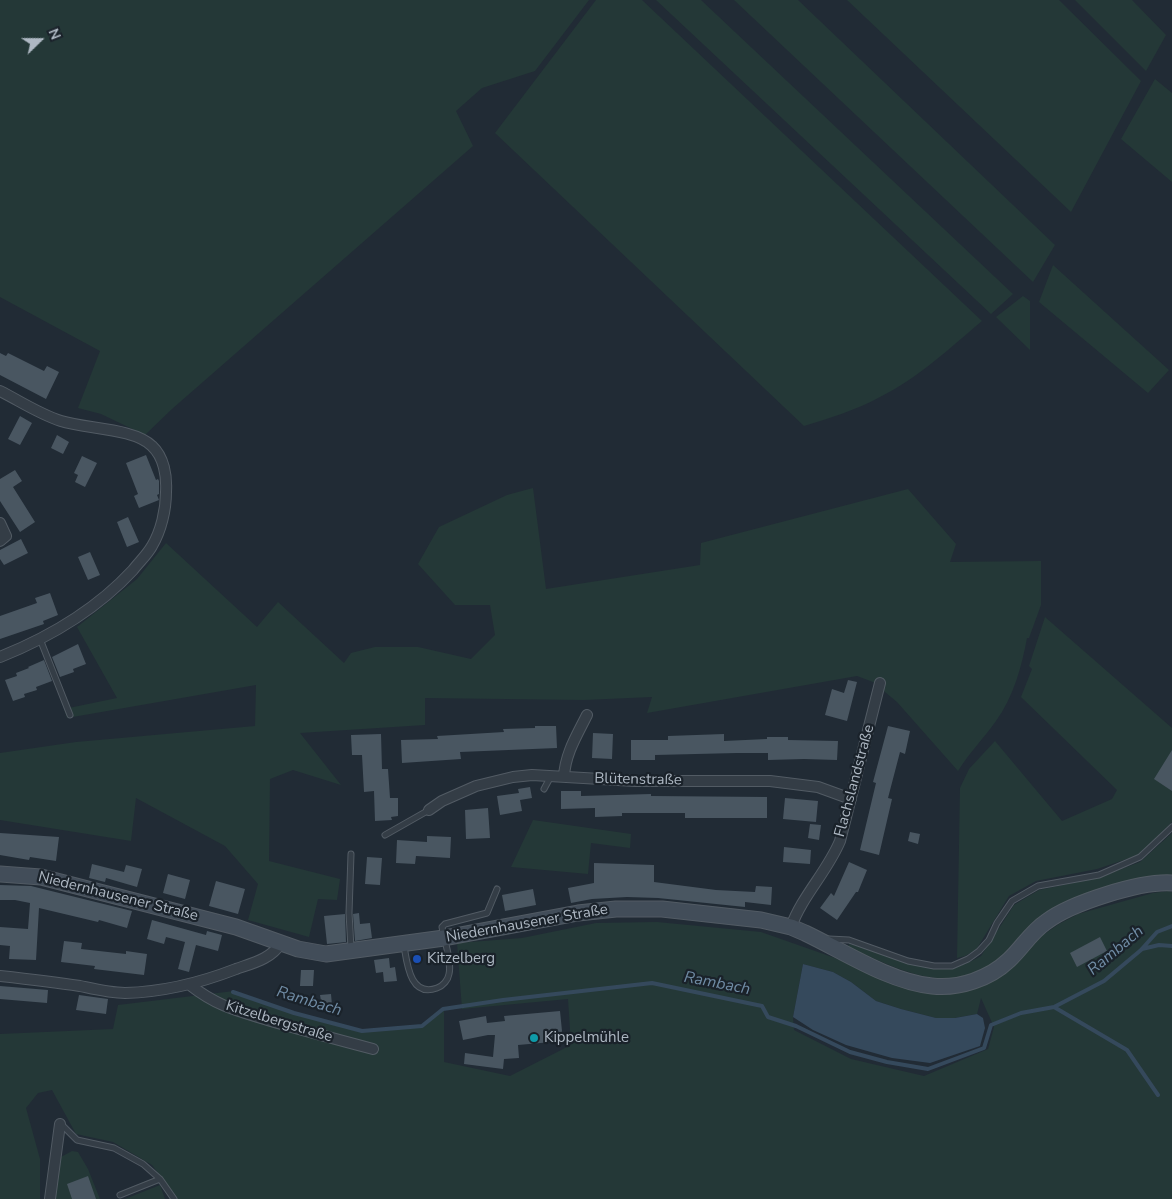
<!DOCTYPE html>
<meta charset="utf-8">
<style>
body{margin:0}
#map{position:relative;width:1172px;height:1199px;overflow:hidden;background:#212b35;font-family:"Nunito Sans",sans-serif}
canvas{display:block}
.north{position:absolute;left:15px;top:15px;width:50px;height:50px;-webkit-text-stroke:4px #1a222a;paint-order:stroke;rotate:68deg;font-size:14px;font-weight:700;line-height:20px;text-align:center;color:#aeb8c3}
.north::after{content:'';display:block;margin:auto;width:18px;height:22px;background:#aeb8c3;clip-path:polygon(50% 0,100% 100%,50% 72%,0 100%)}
</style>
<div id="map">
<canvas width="1172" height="1199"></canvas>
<div class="north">N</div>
</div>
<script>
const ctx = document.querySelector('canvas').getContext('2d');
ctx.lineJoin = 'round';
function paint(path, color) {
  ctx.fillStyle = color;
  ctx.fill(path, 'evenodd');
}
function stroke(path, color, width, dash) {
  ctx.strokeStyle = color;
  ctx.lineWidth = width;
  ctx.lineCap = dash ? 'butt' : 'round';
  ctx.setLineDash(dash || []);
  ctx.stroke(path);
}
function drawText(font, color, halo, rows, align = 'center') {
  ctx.font = font + ' "Nunito Sans",sans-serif';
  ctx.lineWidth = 4.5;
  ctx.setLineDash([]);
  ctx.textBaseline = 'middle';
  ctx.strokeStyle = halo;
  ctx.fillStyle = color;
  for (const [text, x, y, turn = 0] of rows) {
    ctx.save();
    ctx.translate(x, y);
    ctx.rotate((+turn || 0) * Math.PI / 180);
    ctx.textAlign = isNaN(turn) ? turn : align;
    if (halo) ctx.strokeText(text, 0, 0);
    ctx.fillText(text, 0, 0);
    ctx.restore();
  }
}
paint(new Path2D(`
 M0 0H589L535 71 482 88 456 111 473 146 172 409 145 435 101 414 78 408 100 351 0 297Z
 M596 0H642L982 321C950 348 918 378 880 397 856 410 830 418 804 426L495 133Z
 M656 0H701L1013 294 991 314Z
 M734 0H798L1055 245 1033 282Z
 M847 0H1059L1141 81 1071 212Z
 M1075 0H1132L1166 35 1146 71Z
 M1155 79 1172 93V182L1121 139Z
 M1053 265 1169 370 1148 393 1039 302Z
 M1023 296 1030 301V350L996 317Z
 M533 488 546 589 700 565 701 543 908 489 956 544 950 562 1041 561V605L1029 638H1027C1022 666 1013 698 996 721 984 738 969 753 958 771L897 702 873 682 857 676 647 713 652 697 584 700 425 698V725L300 733 341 785 293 770 270 779 269 861 340 879 337 900 318 899 309 937 248 920 258 884 225 846 136 798 131 841 0 820V753L76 742 255 726 256 685 67 718 64 709 117 698 77 627 137 579 166 543 257 627 278 602 344 663 351 653 375 647H418L471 659 495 635 490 605H455L418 564 439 527 507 495Z
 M1045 617 1172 728V822L1139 855 1097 869 1036 881 1009 896 976 950 965 956 957 958 960 788 969 769 995 741 1062 821 1112 799 1117 790 1021 697 1032 669 1029 666Z
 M533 820 631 834 630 848 591 843 588 874 511 867Z
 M1172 833V877C1129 887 1082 892 1044 914 1025 926 1013 947 995 962 948 998 894 967 848 947L849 944 881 952 906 962 932 969H951L968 963 981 956 1014 905 1039 890 1098 878 1140 862Z
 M1168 891 1172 892V1199H177L152 1165 113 1142 76 1134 52 1090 38 1093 26 1108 40 1159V1199H0V1034L113 1029 118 1005 234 991 295 1014 362 1032 422 1027 444 1010V1062L510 1076 571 1045 568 999 462 1009 457 943 522 938 596 923 657 922 761 932 835 958 900 986 933 993 1011 966 1040 937 1059 924 1078 914 1153 893ZM803 964 833 972 851 982 876 1001 901 1009 936 1018H955L977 1014 981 998 994 1027 988 1049 924 1076 851 1059 794 1030 793 1017Z
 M72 1151 78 1152 88 1169 100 1199H55L61 1157Z
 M160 1185 165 1199H125Z`), '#243837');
paint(new Path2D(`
 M803 964 833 972 851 982 876 1001 901 1009 936 1018H955L977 1014 983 1018 985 1028 980 1046 930 1063 892 1058 846 1045 813 1030 793 1017Z`), '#35495c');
stroke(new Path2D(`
 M1142 949 1159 945 1172 946
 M233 992 294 1013 362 1031 422 1026 443 1009 503 1000 652 983 762 1006 768 1017 796 1026 850 1052 887 1062 928 1069 984 1048 991 1025 1021 1013 1054 1007 1104 981 1141 950 1157 932 1172 926
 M1054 1007 1127 1050 1158 1095`), '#35495c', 4);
paint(new Path2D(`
 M0 353 6 356 8 353 44 371 47 366 59 372 46 399 0 375Z
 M20 416 32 423 20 445 8 439Z
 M57 435 69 442 63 454 51 448Z
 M146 455 156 480 158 479 159 481V494L157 495 159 500 139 508 134 496 138 494 126 463Z
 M82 456 97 463 85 487 75 482 78 475 74 473Z
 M15 470 22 481 13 487 35 522 20 532 0 501V479Z
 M128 517 139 542 127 547 117 522Z
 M21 539 28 553 4 565 0 559V550Z
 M90 552 100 575 88 580 78 557Z
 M50 593 58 615 43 621 44 624 0 639V616L37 603 35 598Z
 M78 644 86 664 73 669 74 672 60 677 52 657Z
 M44 660 52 681 36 687 37 690 24 694 25 697 13 701 5 680 17 676 16 673 29 668 28 667Z
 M848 680 857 682 847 721 825 715 832 689 844 693Z
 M535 726H556L557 748 460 752 461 759 402 763 401 740 438 739 437 736 504 732 503 729 535 728Z
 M888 726 910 731 905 754 900 752 888 798 892 799 879 855 860 850 876 783 873 782Z
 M593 733 613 734 612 759 592 758Z
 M381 734 382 769H388L390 798H398V816L391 817 392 820 375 821 374 791 364 792 362 755H352L351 735Z
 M724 734V741L767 739V737H788V740L838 741 837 760 804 759 768 760V753H737L655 755V760H631V740H668V736Z
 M1172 750V791L1154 779Z
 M530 787 532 798 520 800 522 811 500 815 497 796 519 793 518 789Z
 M561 791H581V796L651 794V796L767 797V818H685V813H622V816L595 817V808L561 809Z
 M785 798 818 801 816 822 783 819Z
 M488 808 490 838 466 839 465 810Z
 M810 824 821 825 819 840 808 838Z
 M910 832 920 834 918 844 908 841Z
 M0 833 59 837 56 861 30 857 29 860 0 855Z
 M427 836 451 837 450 858 416 856 415 864 396 863 397 840 427 842Z
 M784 847 811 850 810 864 783 862Z
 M367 857 382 858 380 885 365 884Z
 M849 862 867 870 858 892H856L837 920 820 908 831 893 834 896Z
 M594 863 654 865V882L716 890 755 892 756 886 772 887 771 905 745 902V907L658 898 627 897 592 899 571 903 568 888 594 883Z
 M92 864 124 872 126 865 142 869 137 887 106 878 105 882 89 878Z
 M168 874 190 880 185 899 163 893Z
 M216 881 245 889 238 914 209 906Z
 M0 885 31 886 132 911 127 928 99 920 98 922 39 908 36 960 9 959 10 946 0 945V927L28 929 30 903 15 900H0Z
 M533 889 536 905 505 911 502 895Z
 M359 913 360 924 370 923 372 938 355 941 353 914Z
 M345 914 346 942 327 944 324 916Z
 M152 920 206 935 207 931 222 935 218 951 196 945 189 972 178 969 185 942 166 937 164 944 147 939Z
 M1100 937 1107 951 1077 967 1070 953Z
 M64 941 82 943 81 949 126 954V951L147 954 144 975 94 969 95 966 61 962Z
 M389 958 390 968 395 967 397 981 384 982 383 972 376 973 374 960Z
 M301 970H314L313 986H300Z
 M0 986 48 990 47 1003 0 999Z
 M331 994 332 1005 322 1007 320 995Z
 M79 995 108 999 106 1014 76 1010Z
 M560 1011 563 1041 518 1045 519 1058 504 1059 503 1069 464 1064 465 1053 493 1057 495 1035H488L463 1040 459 1021 486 1016 487 1023 505 1021 504 1016Z
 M88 1176 96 1199H72L67 1184Z`), '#495661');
const service = new Path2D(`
 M40 639 70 715
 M544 789 551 776
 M385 835 429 810
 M829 939 849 940 908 961 934 966H952L968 959 979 951 989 940 997 923 1012 901 1038 886 1099 875 1140 857 1172 827
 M404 946C407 963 410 998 437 988 443 986 448 980 449 974 452 962 444 939 442 927L445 924 487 913 497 889
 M351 948 349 913 351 854
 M61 1124 77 1140 114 1148 143 1164 160 1179 174 1199
 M120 1195 160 1179`);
const minor = new Path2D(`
 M0 391C20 401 39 414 61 421 86 429 134 428 152 446 164 457 167 476 166 492 166 510 161 531 152 546 147 555 139 562 133 570 96 610 50 637 0 657
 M0 523 6 536 0 541
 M564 777C565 754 577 735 587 715
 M429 810 442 801 476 786 513 777 532 775 635 781H770L818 787 851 799
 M791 927C802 896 827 872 840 841L880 683
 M0 976C27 979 53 982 80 986 94 989 110 993 125 993 164 992 200 983 236 969 253 963 271 959 281 943
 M190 985C218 1007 239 1011 271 1021 305 1031 339 1040 373 1049
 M50 1199 60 1124`);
const secondary = new Path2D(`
 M0 874 41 877 236 927 298 949 326 954 444 938 578 913 616 909H662L761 920 791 927 805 933C843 951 890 982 932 986 959 989 989 979 1009 960 1022 948 1031 932 1046 922 1071 903 1140 881 1172 883`);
stroke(service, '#525b64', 7);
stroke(minor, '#525b64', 12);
stroke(secondary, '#525b64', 17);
stroke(service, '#343d46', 5);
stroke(minor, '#343d46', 10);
stroke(secondary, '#424d59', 15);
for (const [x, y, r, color] of [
 [417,959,5,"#1a4fb4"],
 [534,1038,5,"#0f9aa8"]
]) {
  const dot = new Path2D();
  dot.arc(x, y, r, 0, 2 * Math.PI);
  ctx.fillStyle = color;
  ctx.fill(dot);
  stroke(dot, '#1a222a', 2);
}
drawText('15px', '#aeb8c3', '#1a222a', [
 ["Blütenstraße",638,780,1],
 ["Flachslandstraße",855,781,-75],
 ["Niedernhausener Straße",118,897,14],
 ["Niedernhausener Straße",527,924,-10],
 ["Kitzelbergstraße",279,1022,17]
]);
drawText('15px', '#aeb8c3', '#1a222a', [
 ["Kitzelberg",427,959],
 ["Kippelmühle",544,1038]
], 'left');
drawText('italic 16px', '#708ca5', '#1a222a', [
 ["Rambach",1116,951,-40],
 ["Rambach",717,984,11],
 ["Rambach",309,1002,17]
]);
</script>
